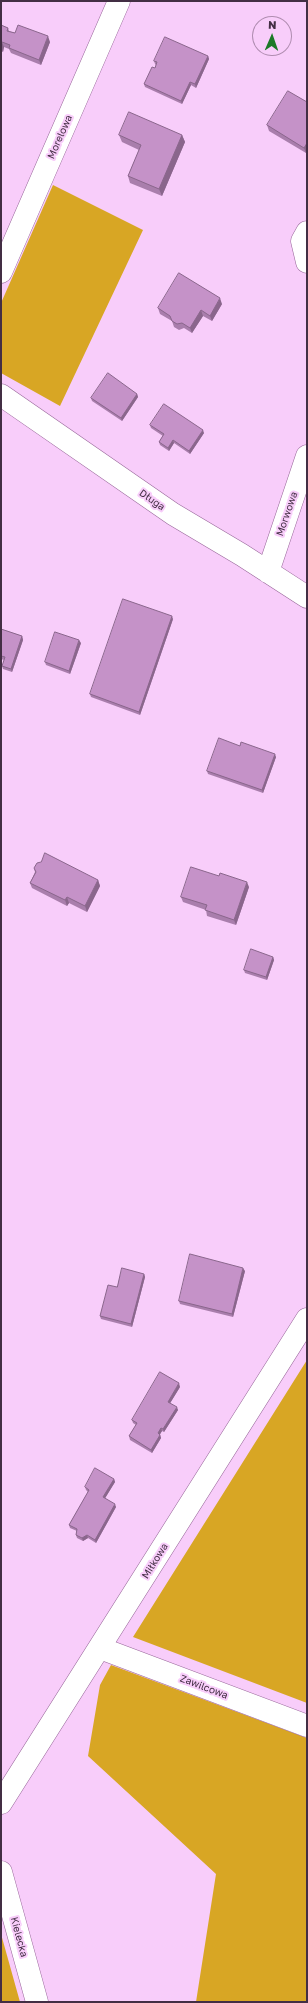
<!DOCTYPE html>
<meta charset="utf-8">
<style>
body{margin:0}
#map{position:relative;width:308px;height:2003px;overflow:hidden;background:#f8cdfa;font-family:"Golos Text",sans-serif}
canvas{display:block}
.frame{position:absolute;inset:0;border:2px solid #432e44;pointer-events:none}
.north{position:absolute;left:252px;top:16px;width:40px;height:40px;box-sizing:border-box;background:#f8cdfa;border:1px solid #b08db1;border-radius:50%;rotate:2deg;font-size:11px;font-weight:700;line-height:16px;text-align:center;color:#432e44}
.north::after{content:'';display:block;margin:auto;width:14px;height:18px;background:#1c7928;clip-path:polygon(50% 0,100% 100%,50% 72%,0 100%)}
</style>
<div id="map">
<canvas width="308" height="2003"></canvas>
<div class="frame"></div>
<div class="north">N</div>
</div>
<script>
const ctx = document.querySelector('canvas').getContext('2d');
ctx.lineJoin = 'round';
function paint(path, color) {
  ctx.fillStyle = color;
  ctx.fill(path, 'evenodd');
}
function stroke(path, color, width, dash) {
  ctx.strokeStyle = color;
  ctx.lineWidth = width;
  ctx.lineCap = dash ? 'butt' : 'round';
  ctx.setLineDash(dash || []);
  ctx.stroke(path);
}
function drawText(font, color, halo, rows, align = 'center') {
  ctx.font = font + ' "Golos Text",sans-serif';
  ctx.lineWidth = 4;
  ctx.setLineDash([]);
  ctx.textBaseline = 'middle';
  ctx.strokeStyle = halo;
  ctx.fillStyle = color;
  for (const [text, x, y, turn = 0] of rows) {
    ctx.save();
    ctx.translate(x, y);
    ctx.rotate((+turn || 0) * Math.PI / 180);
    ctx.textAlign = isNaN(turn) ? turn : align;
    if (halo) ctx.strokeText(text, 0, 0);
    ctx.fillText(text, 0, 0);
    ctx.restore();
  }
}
paint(new Path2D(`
 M53 185 143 230 60 406 1 373V303Z
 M307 1360V1703L133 1637Z
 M111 1665 307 1738V2002H196L216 1874 88 1756 100 1685Z
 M1 1934 20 2002H1Z`), '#d8a624');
const minor = new Path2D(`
 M307 232 302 241 307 262
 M1 272 119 1
 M1 395 173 514 242 555 307 597
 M268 572 307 456
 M100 1648 307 1726
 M1 1803 307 1319
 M1 1872 37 2002`);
stroke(minor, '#976699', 23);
stroke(minor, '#fff', 22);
paint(new Path2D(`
 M1 25 8 28 9 31 15 33 50 42 41 65 11 53 9 49 4 47 3 52 1 51Z
 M208 56 209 59 196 88 191 85 182 104 145 87 144 84 155 68 156 65 155 64 154 61Z
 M307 102V152L306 153 269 131 267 125Z
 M119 135H182L185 142 162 196 130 183 128 176 139 150 122 142Z
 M222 304 212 321 203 316 192 333 184 328 179 330 174 327 172 321 160 314 158 308Z
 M137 394 138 397 122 421 92 401 91 398Z
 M150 425 204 433 190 454 174 443 169 451 160 445 159 442 163 436 151 428Z
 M173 619 140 715 91 697 90 694Z
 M1 629 22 636 23 640 12 672 3 669 2 666 4 660 1 659Z
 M81 643 70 674 46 665 45 662Z
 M240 746 276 757 263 793 208 774 207 771Z
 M34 868 98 880 100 886 87 912 69 903 67 906 32 888 30 883 35 872Z
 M249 887 236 925 207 916 206 910 183 902 181 897Z
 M273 957 274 960 267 980 245 973 244 970Z
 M245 1271 233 1317 180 1304 179 1301Z
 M144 1274 145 1277 132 1327 101 1319 100 1316 117 1287Z
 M180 1387 170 1403 178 1410 164 1432 162 1431 160 1434 161 1438 152 1453 130 1440 129 1436 136 1425 133 1423 132 1420Z
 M114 1479 115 1482 105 1498 116 1507 96 1543 88 1538 83 1541 77 1538 76 1535 77 1531 70 1528 69 1525 88 1492 86 1490 85 1487Z`), '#a97eac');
paint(new Path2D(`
 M48 36 50 42 41 65 39 60Z
 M2 42 4 47 3 52 1 47Z
 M208 56 209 59 196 88 195 84Z
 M190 82 191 85 182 104 181 101Z
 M182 135 185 142 162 196 159 189Z
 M307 143V152L306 153 304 148Z
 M220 298 222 304 212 321 210 316Z
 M201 310 203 316 192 333 190 328Z
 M137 394 138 397 122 421 121 418Z
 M203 430 204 433 190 454 189 451Z
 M173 440 174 443 169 451 168 448Z
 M172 616 173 619 140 715 139 712Z
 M22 636 23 640 12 672 11 669Z
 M79 640 81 643 70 674 69 671Z
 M275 754 276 757 263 793 262 790Z
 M98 880 100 886 87 912 85 906Z
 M247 882 249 887 236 925 234 920Z
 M67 897 69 903 67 906 65 900Z
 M273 957 274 960 267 980 266 977Z
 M243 1268 245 1271 233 1317 232 1314Z
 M144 1274 145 1277 132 1327 131 1324Z
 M179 1383 180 1387 169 1405 168 1402Z
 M177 1407 178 1410 164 1432 163 1429Z
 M161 1428 162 1431 159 1436 158 1433Z
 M160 1435 161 1438 152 1453 151 1450Z
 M114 1479 115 1482 104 1500 103 1497Z
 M115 1504 116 1507 96 1543 95 1540Z
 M87 1535 88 1538 83 1541 82 1538Z
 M1 1719 2 1721 1 1742Z`), '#8a668c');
const building = new Path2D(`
 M1 25 8 28 7 31 15 33 18 25 48 36 39 60 9 48 10 45 2 42 1 45Z
 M165 37 208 56 195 84 190 82 181 101 144 84 152 67 155 68 157 62 154 61Z
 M288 91 307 102V143L304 148 267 125Z
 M129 112 182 135 159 189 128 176 141 145 119 135Z
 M179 273 220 298 210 316 201 310 190 328 182 323 177 324 172 321 170 316 158 308Z
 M108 373 137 394 121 418 91 398Z
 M164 404 203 430 189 451 173 440 168 448 159 442 164 434 150 425Z
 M123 599 172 616 139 712 90 694Z
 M1 629 22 636 11 669 2 666 5 657 1 656Z
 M55 632 79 640 69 671 45 662Z
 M219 738 240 746 241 742 275 754 262 790 207 771Z
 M45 853 98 880 85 906 67 897 65 900 30 883 36 872 34 868 37 863 41 862Z
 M191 867 219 876 220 873 247 882 234 920 205 910 207 905 181 897Z
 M251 949 273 957 266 977 244 970Z
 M190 1254 243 1268 232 1314 179 1301Z
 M122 1268 144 1274 131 1324 100 1316 108 1285 117 1287Z
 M160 1372 179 1383 168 1402 177 1407 163 1429 161 1428 158 1433 160 1435 151 1450 129 1436 137 1423 132 1420Z
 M95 1468 114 1479 103 1497 115 1504 95 1540 87 1535 82 1538 76 1535 77 1529 69 1525 89 1490 85 1487Z`);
paint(building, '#c592c8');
stroke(building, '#8a668c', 1);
drawText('10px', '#432e44', '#f8cdfa', [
 ["Morelowa",60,137,-66],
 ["Długa",152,500,35],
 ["Morwowa",287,514,-71],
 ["Miłkowa",155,1561,-58],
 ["Zawilcowa",204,1687,21],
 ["Kielecka",19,1937,75]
]);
</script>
